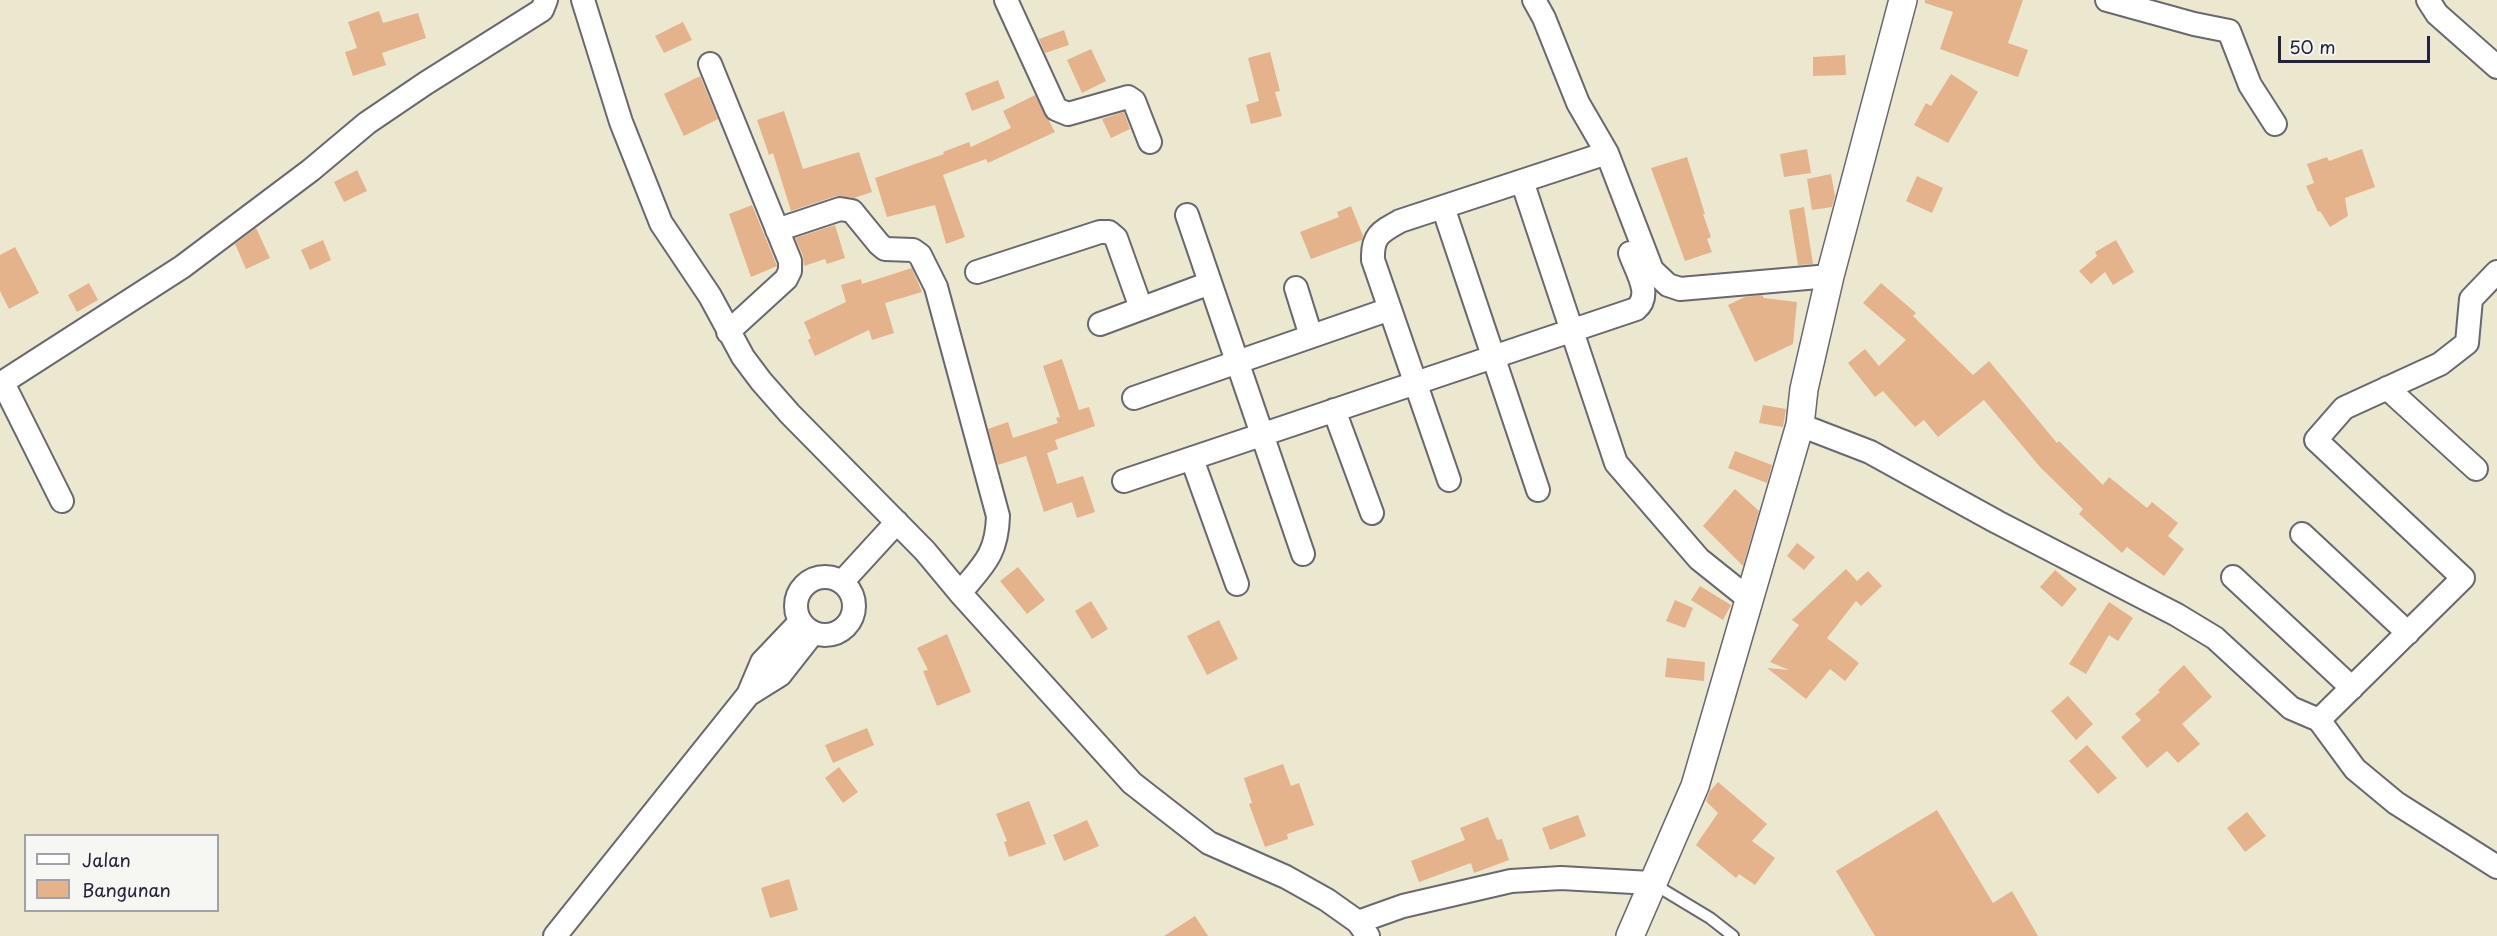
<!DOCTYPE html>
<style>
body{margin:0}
#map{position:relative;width:2497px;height:936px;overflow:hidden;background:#ece8cf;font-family:"Playpen Sans",sans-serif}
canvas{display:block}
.legend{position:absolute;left:24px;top:834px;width:195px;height:78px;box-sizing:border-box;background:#f6f6f2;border:2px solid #a1a1a9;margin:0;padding:8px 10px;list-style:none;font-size:18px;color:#22223b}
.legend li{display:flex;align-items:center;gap:12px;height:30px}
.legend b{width:30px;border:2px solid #a1a1a9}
.scale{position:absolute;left:2278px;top:36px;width:152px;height:27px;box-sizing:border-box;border:3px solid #22223b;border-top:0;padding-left:8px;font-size:18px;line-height:21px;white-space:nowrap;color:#22223b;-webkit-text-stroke:4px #f6f6f2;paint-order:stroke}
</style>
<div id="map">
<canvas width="2497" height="936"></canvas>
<ul class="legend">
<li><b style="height:8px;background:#fff"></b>Jalan</li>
<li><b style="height:16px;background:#e4b38b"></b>Bangunan</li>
</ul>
<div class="scale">50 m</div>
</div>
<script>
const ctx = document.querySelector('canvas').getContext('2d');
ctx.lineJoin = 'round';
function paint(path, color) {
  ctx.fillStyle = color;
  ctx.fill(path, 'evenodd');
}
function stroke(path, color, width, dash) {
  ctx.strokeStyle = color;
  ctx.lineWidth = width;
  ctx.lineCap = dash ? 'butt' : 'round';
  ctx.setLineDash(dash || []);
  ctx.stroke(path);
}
paint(new Path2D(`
 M1925 0H2023L2008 43 2028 50 2018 77 1940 49 1953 12 1925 3Z
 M379 11 383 23 418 13 426 38 382 53 386 65 353 76 345 52 357 48 348 22Z
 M683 22 692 40 664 53 655 36Z
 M1064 30 1069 45 1045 53 1039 39Z
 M1091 49 1106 81 1082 93 1067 60Z
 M1270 52 1280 91 1275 92 1282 116 1251 124 1246 105 1259 101 1248 58Z
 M1845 55 1846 75 1813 76V57Z
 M1951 74 1978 92 1948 143 1914 125 1926 103 1931 106Z
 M700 76 718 119 684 136 664 94Z
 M998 80 1005 98 972 111 965 93Z
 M1035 95 1055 132 988 163 986 159 943 175 965 237 946 244 935 205 887 217 875 178 944 154 943 152 969 142 971 147 1011 128 1003 111Z
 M784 111 803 169 859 152 872 192 854 198 836 196 791 211 773 153 769 155 757 120Z
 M1124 112 1130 129 1111 138 1102 119Z
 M1807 149 1811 173 1784 177 1780 154Z
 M2362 149 2375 187 2345 198 2348 216 2330 227 2320 211 2318 212 2306 186 2314 183 2307 164 2327 157 2329 161Z
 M1687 157 1705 214H1703L1711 237 1707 239 1712 252 1685 261 1651 168Z
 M357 170 367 191 344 202 334 182Z
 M1831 174 1835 196 1832 207 1812 210 1807 179Z
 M1917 176 1943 188 1932 213 1906 201Z
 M752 205 777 266 751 277 729 214Z
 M1351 206 1363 236 1362 240 1311 259 1300 232 1339 217 1337 212Z
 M1804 207 1813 264 1798 265 1789 210Z
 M835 225 845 258 827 264 825 259 804 266 803 256 795 238Z
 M256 228 270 258 246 269 235 244Z
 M323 240 331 260 310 270 301 250Z
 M2116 240 2134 272 2113 285 2105 272 2091 284 2079 271 2097 256 2095 252Z
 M15 247 39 293 9 309 0 291V255Z
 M912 268 922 292 885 303 894 333 872 340 869 330 815 356 808 340 811 338 804 322 846 302 841 285 861 279 862 284Z
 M89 283 98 300 77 312 68 295Z
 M1881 283 1916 313 1913 316 1973 375 1989 361 2057 443 2059 441 2103 485 2109 477 2147 508 2152 502 2178 523 2168 536 2184 549 2164 576 2127 547 2122 553 2079 514 2083 509 2040 467 1984 400 1938 437 1924 420 1915 427 1883 391 1875 397 1848 363 1865 349 1879 366 1906 340 1863 303Z
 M1762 295 1764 298 1797 302 1793 344 1755 362 1728 305 1745 297Z
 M1062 359 1079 410 1089 407 1095 426 1055 440 1058 449 1047 453 1057 484 1083 476 1095 512 1077 518 1072 502 1044 512 1026 456 998 465 988 429 1008 422 1013 438 1058 423 1056 418 1060 417 1043 366Z
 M1763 405 1786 409 1783 427 1759 423Z
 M1735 451 1772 465 1767 483 1728 468Z
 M1735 489 1759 511 1743 566 1703 526Z
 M1797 543 1815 557 1804 570 1787 556Z
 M1018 567 1045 600 1027 614 1000 581Z
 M1846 569 1857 581 1868 571 1882 586 1861 606 1856 601 1827 638 1859 663 1845 681 1830 669 1806 699 1767 668 1789 670 1770 662 1799 625 1792 620Z
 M2055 570 2077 589 2062 607 2040 587Z
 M1700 586 1731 605 1723 620 1691 600Z
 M1675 600 1693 608 1685 628 1666 621Z
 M1091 601 1108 629 1092 639 1075 611Z
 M2109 602 2133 618 2118 641 2109 635 2086 674 2069 664Z
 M1219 620 1238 659 1207 675 1187 636Z
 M947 634 971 692 937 706 923 671 928 670 917 648Z
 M1667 658 1705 662 1704 681 1665 677Z
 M2184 665 2212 697 2182 724 2200 744 2178 763 2167 751 2147 768 2121 737 2141 720 2135 714 2160 692 2158 690Z
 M2068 696 2093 724 2076 740 2051 711Z
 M867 728 874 745 833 763 825 745Z
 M2087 745 2117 778 2098 794 2069 761Z
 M1283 764 1291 786 1299 783 1314 825 1287 834 1288 839 1265 847 1249 804 1252 803 1244 778Z
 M839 767 858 792 843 803 825 778Z
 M1718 782 1767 824 1752 841 1775 858 1755 885 1739 874 1736 878 1696 845 1718 813 1706 801 1710 791Z
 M1029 801 1046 844 1009 857 1004 842 1007 841 996 814Z
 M1937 810 1993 903 2012 891 2038 936H1875L1836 871Z
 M2247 812 2266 836 2245 852 2227 828Z
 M1578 815 1586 836 1550 850 1542 828Z
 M1488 817 1497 840 1502 839 1509 860 1474 873 1471 863 1419 882 1411 861 1465 840 1460 828Z
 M1087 820 1099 846 1064 861 1053 835Z
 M789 879 798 910 770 918 761 888Z
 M1195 916 1208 936H1164Z`), '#e4b38b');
const service = new Path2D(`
 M1652 883 1710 918 1733 936`);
const minor = new Path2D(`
 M583 0 621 122 661 223 710 296 743 357 761 381 790 414 925 551 960 593 1132 783 1209 843 1286 877 1327 900 1358 922 1368 936
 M1006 0 1056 109 1068 114 1128 97 1134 101 1150 142
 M1534 0 1544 18 1578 103 1607 153
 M2107 0 2194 24 2229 31 2250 85 2275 124
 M2428 0 2437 14 2497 67
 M710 64 790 261V271L786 279 728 332
 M1522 181 1616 463 1699 559 1749 599
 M1443 207 1538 490
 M1187 215 1303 554
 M777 230 840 209 852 211 879 244 885 249 913 250 920 255 936 287 998 516C997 555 983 565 960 593
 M977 272 1100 232H1109L1116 238 1141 308
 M1296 288 1311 336
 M1100 324 1210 283
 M3 383 62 501
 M0 384 182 267 311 170 367 123 426 83 542 10 546 0
 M2387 388 2476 469
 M1134 398 1390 309
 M1334 410 1372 513
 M1800 425 1870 452 1997 522 2177 615 2215 638 2291 708 2319 720 2355 769 2396 803 2497 867
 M1192 459 1237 584
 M1449 480 1373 260C1372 236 1380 232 1400 221L1607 153 1652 270 1668 285 1680 289 1830 276
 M1124 481 1636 309C1653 295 1636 271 1630 253
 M2302 534 2408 633
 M796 606a29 29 0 1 1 58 0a29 29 0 1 1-58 0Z
 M2233 577 2352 688
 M843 581 897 522
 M748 695 780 675 813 633
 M2319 720 2463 578 2316 440 2344 408 2440 364 2467 343 2471 299 2497 272
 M1358 922 1403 906 1511 881 1561 878 1651 883
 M555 936 748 695 762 662 800 622`);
const tertiary = new Path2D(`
 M1630 936 1695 786 1800 425 1804 389 1830 276 1903 0`);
stroke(service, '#69676f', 14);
stroke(minor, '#69676f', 26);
stroke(tertiary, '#69676f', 30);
stroke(service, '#fff', 10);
stroke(minor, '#fff', 22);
stroke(tertiary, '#fff', 27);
</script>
